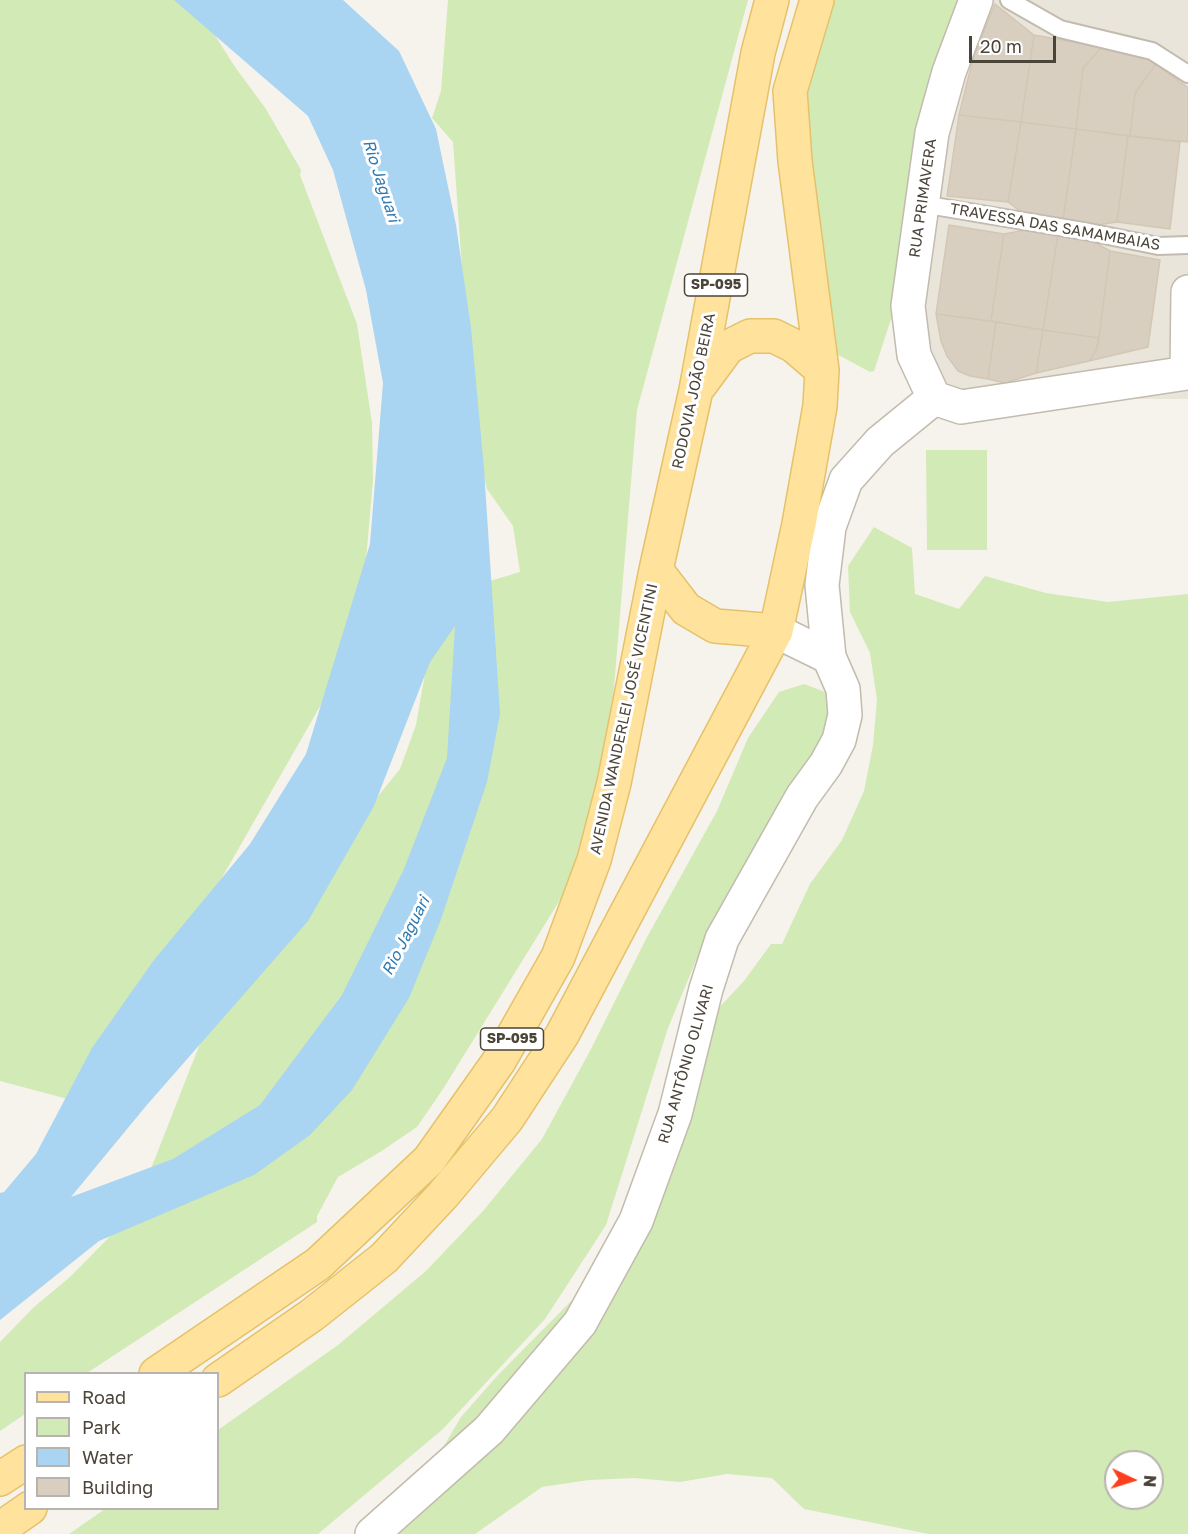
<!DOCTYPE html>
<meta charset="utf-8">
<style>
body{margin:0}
#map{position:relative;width:1188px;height:1534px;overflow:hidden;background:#f6f3ec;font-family:"Golos Text",sans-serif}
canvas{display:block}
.legend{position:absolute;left:24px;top:1372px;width:195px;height:138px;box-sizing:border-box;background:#fff;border:2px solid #b7b4b0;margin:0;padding:8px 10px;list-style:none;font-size:18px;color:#4b4439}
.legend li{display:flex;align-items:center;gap:12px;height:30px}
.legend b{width:30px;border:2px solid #b7b4b0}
.north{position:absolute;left:1104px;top:1450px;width:60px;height:60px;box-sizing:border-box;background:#fff;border:2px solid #b7b4b0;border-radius:50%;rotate:94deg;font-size:16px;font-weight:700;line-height:24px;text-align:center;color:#4b4439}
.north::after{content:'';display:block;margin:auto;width:21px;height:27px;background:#fc3f1d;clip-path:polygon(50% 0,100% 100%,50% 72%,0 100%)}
.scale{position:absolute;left:969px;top:36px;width:87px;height:27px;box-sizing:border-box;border:3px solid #4b4439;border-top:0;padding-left:8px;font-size:18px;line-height:21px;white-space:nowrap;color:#4b4439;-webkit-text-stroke:4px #fff;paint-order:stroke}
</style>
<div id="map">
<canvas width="1188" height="1534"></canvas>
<ul class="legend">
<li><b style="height:8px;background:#ffe39c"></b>Road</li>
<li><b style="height:16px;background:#d2eab5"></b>Park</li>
<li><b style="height:16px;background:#a9d4f2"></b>Water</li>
<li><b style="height:16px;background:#d8cfc1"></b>Building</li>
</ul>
<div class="north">N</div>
<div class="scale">20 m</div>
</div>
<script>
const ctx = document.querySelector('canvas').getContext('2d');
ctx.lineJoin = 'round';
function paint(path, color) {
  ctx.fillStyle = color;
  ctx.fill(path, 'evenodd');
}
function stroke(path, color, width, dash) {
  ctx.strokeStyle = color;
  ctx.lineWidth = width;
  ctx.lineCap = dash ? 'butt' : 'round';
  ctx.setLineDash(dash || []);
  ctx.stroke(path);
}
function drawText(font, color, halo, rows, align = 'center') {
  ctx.font = font + ' "Golos Text",sans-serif';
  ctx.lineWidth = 6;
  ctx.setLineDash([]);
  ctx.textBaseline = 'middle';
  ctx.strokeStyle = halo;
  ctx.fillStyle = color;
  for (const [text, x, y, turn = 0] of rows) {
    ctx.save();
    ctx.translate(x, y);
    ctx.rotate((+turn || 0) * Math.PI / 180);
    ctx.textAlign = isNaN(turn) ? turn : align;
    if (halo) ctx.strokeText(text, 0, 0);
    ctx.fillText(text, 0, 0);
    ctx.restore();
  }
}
paint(new Path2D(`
 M979 0H1188V399H1035L924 385 923 271 932 155Z`), '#eae5da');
paint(new Path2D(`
 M0 0H187L204 18 235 67 266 109 301 170 300 175 357 324 372 423 373 480 361 617 346 661 98 1094 82 1112 64 1098 0 1081Z
 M448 0H748L637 410 602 832 443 1089 417 1127 380 1152 338 1177 317 1216V1222L87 1373 26 1374 25 1414 0 1431V1342L34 1307 71 1276 134 1212 221 990 400 769 416 725 426 668 473 586 520 572 513 526 487 489 474 437 453 142 432 118 441 91Z
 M829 0H973L904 231 892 316 874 371 870 372 831 351 802 83Z
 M926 450H987V550H927Z
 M874 527 912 548 915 594 959 609 985 576 1046 593 1108 602 1188 594V1534H929L804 1509 772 1478 727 1474 680 1482 634 1478 589 1480 542 1487 475 1534H374L435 1461 461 1417 499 1374 593 1279 713 1014 744 981 771 944H782L810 884 842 840 864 791 873 745 877 700 870 653 850 612 848 566ZM1116 1462H1152V1498H1116Z
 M804 684 825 692 839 713 794 803 714 917 668 1028 606 1225 545 1319 443 1429 318 1534H69L105 1509 218 1508V1430L338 1345 426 1271 483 1211 542 1139 591 1049 646 939 717 811 748 738 779 692Z`), '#d2eab5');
paint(new Path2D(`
 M174 0H343L399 51 436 129 456 225 471 328 484 469 500 714 487 782 440 922 409 998 352 1090 310 1135 254 1175 99 1241 0 1320V1193L4 1192 36 1154 92 1048 154 960 250 844 306 754 370 544 383 383 366 290 333 170 308 116ZM455 626 447 758 404 869 342 995 260 1105 173 1159 71 1197 146 1106 308 921 374 806 430 662Z`), '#a9d4f2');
const building = new Path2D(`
 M995 4 1034 35 1021 122 959 115 974 55Z
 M1034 35 1102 47 1083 68 1076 129 1021 122Z
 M1102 47 1135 52 1156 64 1135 93 1130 136 1076 129 1083 68Z
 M1156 64 1188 88V142L1130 136 1135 93Z
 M959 115 1021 122 1008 202 947 196Z
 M1021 122 1076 129 1063 220 1024 214 1008 202Z
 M1076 129 1128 136 1117 222 1091 226 1063 220Z
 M1128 136 1180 142 1170 229 1117 222Z
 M949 225 1004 234 991 321 936 314Z
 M1031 229 1058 234 1043 330 991 321 1004 234Z
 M1058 234 1085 237 1110 251 1099 338 1043 330Z
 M1110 251 1160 260 1148 347 1089 361 1096 351 1099 338Z
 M936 314 996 322 988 379 970 376 958 371 947 356 941 341Z
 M996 322 1043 330 1036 373 1005 383 988 379Z
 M1043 330 1099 338 1096 351 1089 361 1036 373Z`);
paint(building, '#d8cfc1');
stroke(building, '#d3c7b4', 1.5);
const service = new Path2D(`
 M1009 0 1060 29 1152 51 1188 74
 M922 204 1089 232 1158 246 1188 245`);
const minor = new Path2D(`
 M1187 373 1188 292
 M934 398 914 355 908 306 932 133 949 72 976 0
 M934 398 961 407 1187 373
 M829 657 822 585 829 527 846 480 880 442 934 398`);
const tertiary = new Path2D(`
 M372 1534 489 1430 580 1323 636 1221 675 1114 706 989 722 939 802 797 826 764 839 740 845 715 843 689 829 657 776 631`);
const primary = new Path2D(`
 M700 385 728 347 750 336H774L794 346 822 370
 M656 570 686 609 715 626 776 631
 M156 1374 318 1264 429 1160 499 1061 558 957 594 860 614 783 656 570 696 390 758 53 772 0
 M218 1380 312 1315 384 1258 443 1195 507 1119 562 1035 776 631 799 524 820 406 822 370 795 161 790 91 817 0
 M0 1479 26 1462
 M0 1529 30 1508`);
stroke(service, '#c2bbae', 20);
stroke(minor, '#c2bbae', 36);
stroke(tertiary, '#c2bbae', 36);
stroke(primary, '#e6c16a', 36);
stroke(service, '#fff', 16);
stroke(minor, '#fff', 33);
stroke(tertiary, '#fff', 33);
stroke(primary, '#ffe39c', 33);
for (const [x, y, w] of [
 [716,285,63],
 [512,1039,63]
]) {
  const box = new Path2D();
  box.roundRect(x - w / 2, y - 11, w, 22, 4.5);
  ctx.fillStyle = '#fff';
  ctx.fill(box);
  stroke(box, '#4b4439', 1.5);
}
drawText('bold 14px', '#4b4439', null, [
 ["SP-095",716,285],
 ["SP-095",512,1039]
]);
drawText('15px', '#4b4439', '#fff', [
 ["RUA PRIMAVERA",923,198,-82],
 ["TRAVESSA DAS SAMAMBAIAS",1055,227,10],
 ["RODOVIA JOÃO BEIRA",694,391,-78],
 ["AVENIDA WANDERLEI JOSÉ VICENTINI",624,719,-78],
 ["RUA ANTÔNIO OLIVARI",686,1064,-74]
]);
drawText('italic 16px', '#2e7ab2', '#fff', [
 ["Rio Jaguari",381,181,72],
 ["Rio Jaguari",406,936,-63]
]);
</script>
